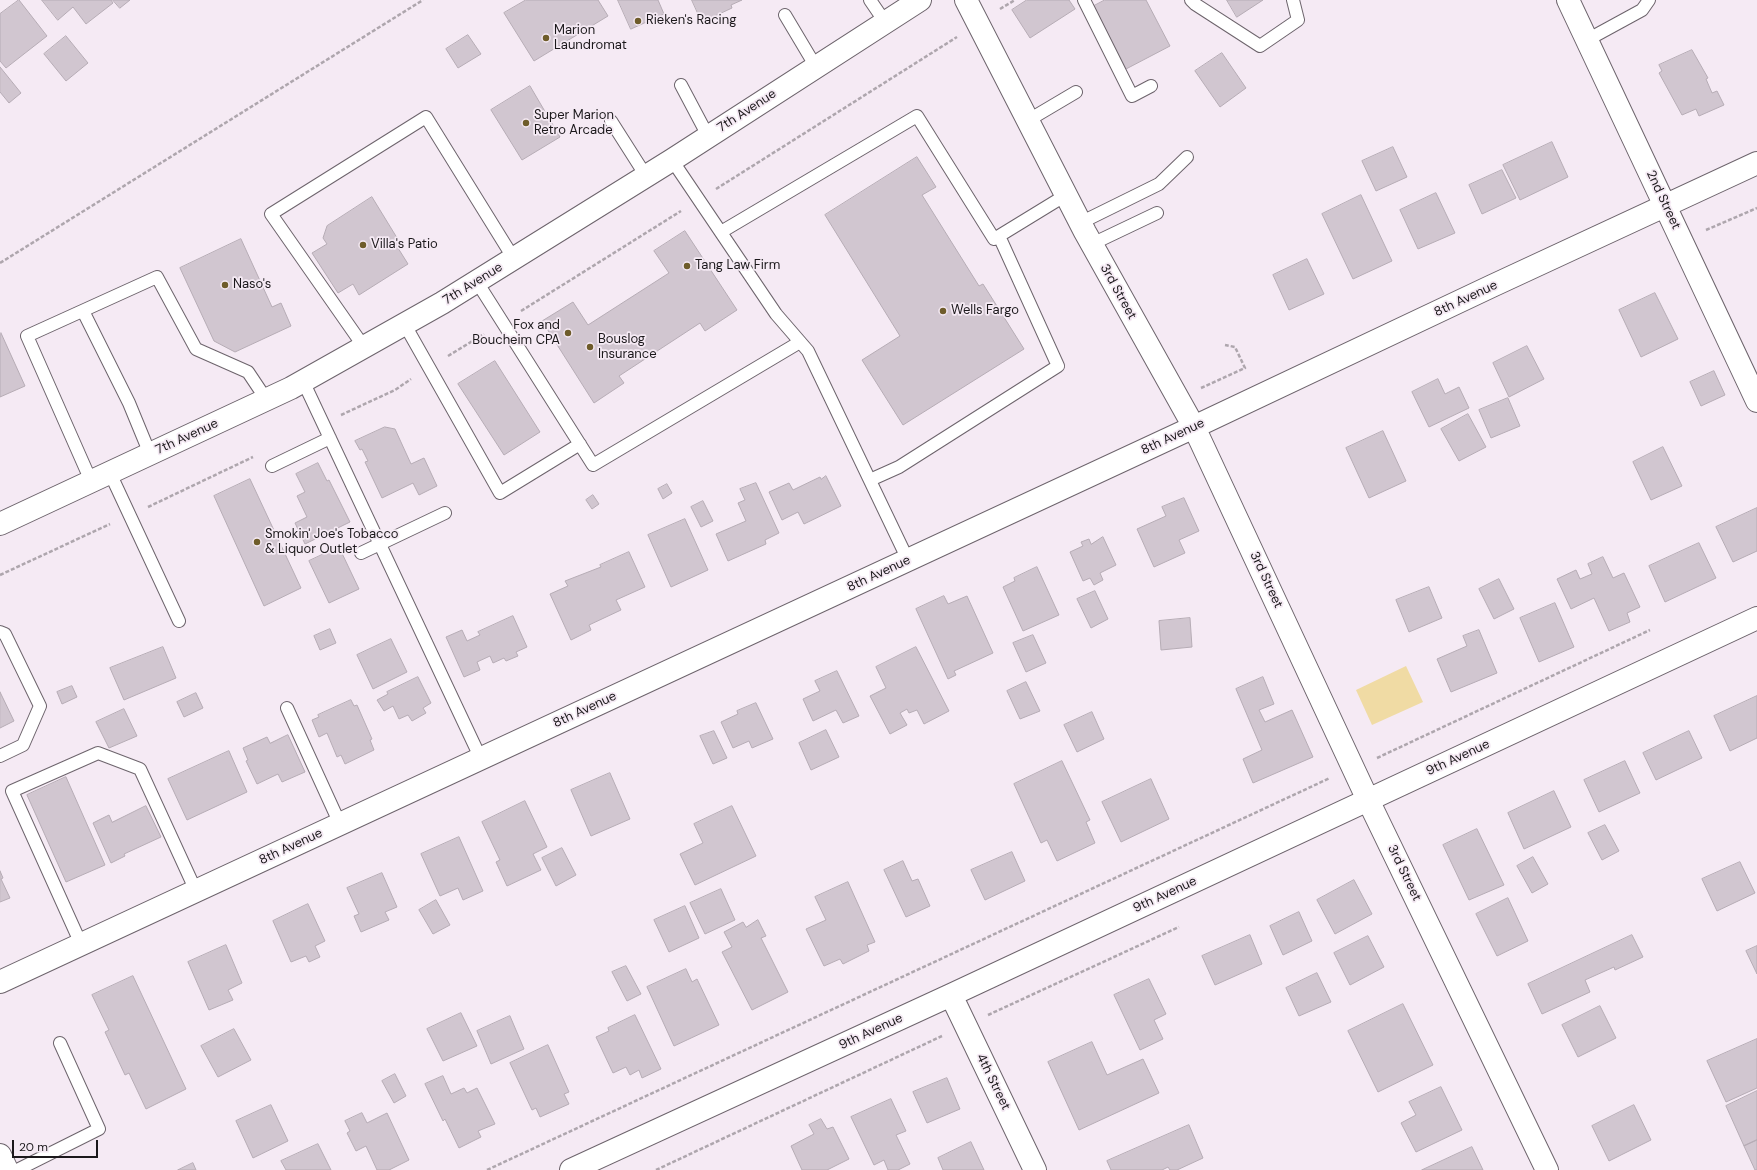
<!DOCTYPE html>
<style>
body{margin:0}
#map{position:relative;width:1757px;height:1170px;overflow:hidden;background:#f5eaf4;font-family:"DM Sans",sans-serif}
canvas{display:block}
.scale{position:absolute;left:12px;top:1140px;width:86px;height:18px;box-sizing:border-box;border:2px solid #1b181b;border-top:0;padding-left:5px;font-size:12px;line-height:14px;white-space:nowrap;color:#1b181b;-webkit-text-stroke:3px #f5eaf4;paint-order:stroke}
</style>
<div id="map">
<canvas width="1757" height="1170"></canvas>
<div class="scale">20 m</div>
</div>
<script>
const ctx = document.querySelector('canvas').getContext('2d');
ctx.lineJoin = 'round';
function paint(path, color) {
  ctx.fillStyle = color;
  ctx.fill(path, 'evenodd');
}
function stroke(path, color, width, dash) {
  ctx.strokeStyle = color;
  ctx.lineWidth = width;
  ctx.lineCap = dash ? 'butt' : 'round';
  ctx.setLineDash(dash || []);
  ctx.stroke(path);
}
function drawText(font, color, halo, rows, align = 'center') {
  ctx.font = font + ' "DM Sans",sans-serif';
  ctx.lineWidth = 3.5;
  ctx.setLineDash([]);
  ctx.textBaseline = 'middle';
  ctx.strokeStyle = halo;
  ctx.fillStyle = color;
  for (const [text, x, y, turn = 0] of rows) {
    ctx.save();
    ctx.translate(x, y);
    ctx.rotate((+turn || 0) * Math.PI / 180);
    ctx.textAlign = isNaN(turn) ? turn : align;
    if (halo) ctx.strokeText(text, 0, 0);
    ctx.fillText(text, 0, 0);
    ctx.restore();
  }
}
paint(new Path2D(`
 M1406 666 1423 702 1372 725 1356 690Z`), '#f0dba4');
const building = new Path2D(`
 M19 0 47 36 6 68 0 61V14Z
 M42 0H111L113 3 86 24 73 7 58 20Z
 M113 0H130L120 8Z
 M526 0H598L608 16 534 61 504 13Z
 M618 0H658L664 14 631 29Z
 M692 0H742L731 5 732 8 702 22Z
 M1027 0H1069L1075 9 1030 38 1012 10Z
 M1105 0H1146L1170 46 1126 69 1094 6Z
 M1227 0H1263L1237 17Z
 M468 35 481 54 458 68 446 49Z
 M66 36 88 63 66 81 44 54Z
 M1692 50 1708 78 1706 79 1712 93 1717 91 1724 105 1699 116 1696 109 1682 115 1659 73 1662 71 1659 65Z
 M1222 53 1246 88 1220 107 1195 71Z
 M0 67 21 93 9 103 0 92Z
 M530 86 560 137 522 160 491 110Z
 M1552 142 1568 177 1520 200 1503 165Z
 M1393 147 1407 177 1376 191 1362 161Z
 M917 157 936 187 922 195 979 286 983 284 1024 349 903 425 862 360 900 336 825 215Z
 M1502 170 1516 198 1482 214 1469 185Z
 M1436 193 1455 233 1418 249 1400 210Z
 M1361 195 1392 261 1353 279 1322 214Z
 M372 197 402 246 398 248 408 264 359 295 353 284 338 293 312 253 327 244 323 238 327 226Z
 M685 231 737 310 705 331 700 323 619 376 624 383 594 403 542 321 573 302 588 325 669 273 654 251Z
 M241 239 272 307 281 303 291 326 235 352 214 341 180 268Z
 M1307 259 1324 294 1289 310 1273 275Z
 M1655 293 1678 339 1641 357 1619 310Z
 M1 333 25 386 0 397V334Z
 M1527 346 1544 379 1509 397 1493 363Z
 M495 361 540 432 504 455 458 384Z
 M1714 371 1725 395 1701 406 1690 382Z
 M1438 379 1445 394 1459 387 1469 408 1429 427 1412 392Z
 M1508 398 1520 426 1491 438 1479 410Z
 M1468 414 1486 447 1459 461 1441 429Z
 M385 427 395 429 411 464 424 458 437 486 419 495 413 483 382 498 365 462 368 461 362 449 360 450 355 441Z
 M1383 431 1406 481 1369 498 1346 448Z
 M1663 447 1682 486 1651 500 1633 462Z
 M318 463 327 481 329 480 350 522 305 544 295 523 307 517 297 496 305 492 296 474Z
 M826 476 841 506 804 524 798 512 782 520 769 492 789 483 793 490 820 477 821 479Z
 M250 479 301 588 264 606 214 496Z
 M756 483 779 533 765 540 766 544 728 561 716 534 746 521 738 503 745 500 740 489Z
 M667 484 672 493 663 499 658 489Z
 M593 495 599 504 592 509 586 500Z
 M1184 498 1199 531 1179 540 1185 553 1154 567 1137 529 1166 516 1162 507Z
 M703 501 713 521 701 527 691 507Z
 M1757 508V551L1733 562 1716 527Z
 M685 519 708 570 671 587 648 535Z
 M1103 537 1116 565 1100 573 1103 580 1094 585 1090 578 1083 581 1070 552 1083 546 1081 542 1089 539 1091 544Z
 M1699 543 1716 578 1665 602 1649 566Z
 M339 547 359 589 329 603 309 561Z
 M629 552 645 587 616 600 621 610 589 625 591 630 571 640 550 594 568 586 565 581 601 567 600 565Z
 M1603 557 1613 578 1624 573 1640 607 1627 613 1630 622 1609 631 1594 598 1571 609 1557 579 1576 570 1580 579 1592 574 1588 564Z
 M1037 567 1059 615 1023 631 1003 587 1015 581 1014 578Z
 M1499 579 1514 609 1494 619 1479 589Z
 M1429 587 1442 618 1409 632 1396 600Z
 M1095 591 1108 619 1091 628 1077 599Z
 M944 596 948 604 967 596 993 653 954 671 956 675 948 679 916 609Z
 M1555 603 1574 647 1539 662 1520 618Z
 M513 616 527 647 516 652 518 656 506 661 504 658 493 663 490 656 477 662 480 670 464 677 446 637 462 630 467 641 480 635 478 632Z
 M1190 618 1192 647 1161 650 1159 621Z
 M330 629 336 643 320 650 314 636Z
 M1479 630 1497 673 1451 692 1437 659 1467 646 1463 636Z
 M1033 635 1046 663 1026 672 1013 643Z
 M391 639 407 672 373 689 357 655Z
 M163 647 176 678 124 700 110 668Z
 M916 647 949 711 924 724 917 710 909 713 907 709 900 713 907 725 890 734 870 696 886 688 876 667Z
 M837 671 859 716 843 723 836 710 813 721 803 699 820 691 815 681Z
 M418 677 431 703 423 708 426 713 412 721 408 715 399 719 393 706 384 711 377 700 388 694 387 692Z
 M1263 677 1274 704 1259 710 1265 722 1292 710 1313 757 1253 783 1243 759 1262 750 1236 689Z
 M1026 682 1040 711 1020 719 1007 691Z
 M72 686 77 697 62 704 57 692Z
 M0 692 14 721 0 728Z
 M196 693 203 708 184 717 177 702Z
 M1757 696V738L1730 751 1714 716Z
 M351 700 354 706 357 705 372 739 370 740 374 750 345 764 341 755 337 757 327 733 319 737 312 720 319 717 318 715Z
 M756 703 773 739 752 748 749 741 733 748 721 722 738 714 737 711Z
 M124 709 137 736 109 748 96 722Z
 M1092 712 1104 739 1077 752 1064 725Z
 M826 730 839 757 811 770 799 743Z
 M714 731 727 758 713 764 700 736Z
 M1689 731 1702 758 1656 780 1643 753Z
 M288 735 305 772 282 782 278 774 257 784 246 761 248 760 243 748 267 737 270 743Z
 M229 751 247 792 187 820 168 779Z
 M1062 761 1090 820 1086 822 1095 843 1057 861 1047 840 1041 843 1014 784Z
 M1625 761 1640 793 1599 812 1584 780Z
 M610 773 630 819 591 836 571 790Z
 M66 777 105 865 66 882 27 795Z
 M1151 779 1169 819 1121 842 1102 802Z
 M1554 791 1571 827 1524 849 1508 813Z
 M525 801 547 847 533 854 541 870 507 886 496 862 500 860 482 822Z
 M146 806 161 837 124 854 125 856 111 863 93 823 109 815 112 822Z
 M732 806 756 856 695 885 680 854 703 843 694 824Z
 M1605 825 1619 851 1602 860 1588 833Z
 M1477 829 1504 885 1469 900 1443 845Z
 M459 837 483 891 463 900 458 888 440 896 421 854Z
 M562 848 576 875 556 886 542 858Z
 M1012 852 1025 881 985 900 971 870Z
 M1533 857 1548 884 1532 893 1517 866Z
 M903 861 912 881 918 879 930 906 906 917 884 870Z
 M1740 862 1755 893 1717 911 1702 879Z
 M0 871 3 878 1 879 10 898 0 902Z
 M382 873 397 907 385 912 389 920 361 932 354 916 359 914 347 888Z
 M1354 880 1372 914 1335 934 1317 900Z
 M848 882 875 942 867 945 869 951 843 964 840 959 824 966 806 929 826 920 815 897Z
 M721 889 735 920 705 934 690 903Z
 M1508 898 1528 941 1497 956 1476 914Z
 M436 900 450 925 433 934 419 910Z
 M308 904 325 941 315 946 320 957 309 962 306 956 291 962 273 921Z
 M685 906 699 938 669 952 654 920Z
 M1299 912 1312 941 1283 955 1270 926Z
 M758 920 766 936 761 938 788 992 752 1010 722 952 732 947 724 932 743 922 746 927Z
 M1250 935 1262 964 1215 985 1202 956Z
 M1632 935 1643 957 1615 970 1614 967 1585 980 1590 992 1542 1014 1528 984Z
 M1368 936 1384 967 1350 985 1334 953Z
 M226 945 242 983 228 990 233 1000 209 1010 188 962Z
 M1757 946V974L1746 951Z
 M626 966 641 994 627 1001 612 972Z
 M686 969 692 982 697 979 719 1025 674 1046 647 987Z
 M1317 973 1331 1002 1299 1016 1286 988Z
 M133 976 186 1089 146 1109 129 1073 125 1075 105 1032 109 1030 92 995Z
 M1149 979 1166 1014 1154 1020 1163 1039 1140 1050 1114 995Z
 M1403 1004 1433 1065 1378 1092 1348 1031Z
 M1600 1006 1616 1038 1578 1057 1562 1025Z
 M461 1013 477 1046 443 1061 427 1029Z
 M635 1015 661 1069 642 1078 639 1070 630 1075 626 1067 613 1073 596 1037 609 1031 608 1028Z
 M510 1016 524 1049 491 1064 477 1031Z
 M234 1029 251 1060 218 1077 201 1046Z
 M1757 1039V1088L1726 1102 1707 1061Z
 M1092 1042 1107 1075 1143 1059 1159 1093 1079 1130 1048 1062Z
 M548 1045 569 1092 564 1094 569 1104 540 1117 536 1108 532 1110 510 1063Z
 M395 1074 406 1096 394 1103 382 1081Z
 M443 1076 451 1094 464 1088 467 1093 477 1088 495 1124 478 1131 481 1137 459 1148 445 1119 443 1121 425 1084Z
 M947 1078 960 1109 927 1123 913 1092Z
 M1441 1087 1462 1130 1416 1152 1401 1123 1416 1115 1409 1102Z
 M1757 1091V1140L1744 1146 1726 1106Z
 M891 1099 906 1131 896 1135 910 1164 898 1170H888L884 1160 874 1165 851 1117Z
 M271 1105 288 1141 253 1158 236 1121Z
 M1634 1105 1651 1140 1609 1161 1592 1126Z
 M362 1113 367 1123 387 1113 409 1160 389 1170H377L366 1146 356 1151 347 1133 350 1131 345 1121Z
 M821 1119 827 1129 833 1127 849 1159 827 1170H802L791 1146 814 1134 809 1125Z
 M1189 1125 1203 1158 1177 1170H1170L1168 1167 1162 1170H1111L1107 1161Z
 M1757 1140V1170H1755L1744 1146Z
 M971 1142 984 1170H943L938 1158Z
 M318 1144 331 1170H286L281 1161Z
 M1472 1147 1483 1170H1422Z
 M193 1163 196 1170H178Z`);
paint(building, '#d1c6d0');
stroke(building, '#b6acb5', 1);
const service = new Path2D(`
 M870 0 885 22
 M1084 0 1132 96 1151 86
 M1191 0 1195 4 1260 46 1298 20 1293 0
 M785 15 816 67
 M1587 40 1642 10 1649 0
 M681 85 708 136
 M611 121 646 176
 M1027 121 1076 92
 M672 160 776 314 808 351 908 560
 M1080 223 1159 184 1187 157
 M721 232 917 116 994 239
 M1092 244 1157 213
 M477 282 593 465 800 342
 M83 311 129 403 150 454
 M405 325 500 493 580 444
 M364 347 271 214 426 117 514 259
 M303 381 481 759
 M272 466 330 438
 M110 473 179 621
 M870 480 899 467 1058 366 999 236 1066 195
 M91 481 27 336 157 277 196 349 248 372 266 399
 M361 553 445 513
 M0 632 5 634 40 706 23 745 0 756
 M287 708 340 824
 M81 944 12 791 98 753 140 769 196 891
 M17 1170 99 1129 60 1043`);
const minor = new Path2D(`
 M966 0 1085 232 1194 427 1368 800 1547 1170
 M1568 0 1757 401
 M0 982 1194 427 1492 286 1757 163
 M951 995 1035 1170
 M0 1155 7 1170
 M571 1170 951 995 1757 618`);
const primary = new Path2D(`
 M0 524 291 388 442 303 672 160 920 0`);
stroke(service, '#6d646c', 14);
stroke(minor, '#6d646c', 24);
stroke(primary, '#6d646c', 24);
stroke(new Path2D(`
 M1000 9 1015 0
 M716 189 957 37
 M1706 230 1757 208
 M0 263 423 0
 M521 311 681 211
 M448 356 484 334
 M1201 388 1245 368 1235 347 1225 345
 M341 415 395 390 411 379
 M148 507 253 457
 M0 575 110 524
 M1377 758 1650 630
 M988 1015 1179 927
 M487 1170 1330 778
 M656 1170 942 1036`), '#aea6ad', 2.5, [4, 2]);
stroke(service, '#fff', 12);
stroke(minor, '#fff', 22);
stroke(primary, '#fff', 22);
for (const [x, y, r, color] of [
 [638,21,4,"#6e5c2a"],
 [546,38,4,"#6e5c2a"],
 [526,123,4,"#6e5c2a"],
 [363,245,4,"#6e5c2a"],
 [687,266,4,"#6e5c2a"],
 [225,285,4,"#6e5c2a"],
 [943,311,4,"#6e5c2a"],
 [568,333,4,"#6e5c2a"],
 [590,347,4,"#6e5c2a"],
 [257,542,4,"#6e5c2a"]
]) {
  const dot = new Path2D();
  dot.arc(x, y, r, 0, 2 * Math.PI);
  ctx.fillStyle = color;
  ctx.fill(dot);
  stroke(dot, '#f5eaf4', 1.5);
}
drawText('13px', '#1b181b', '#f5eaf4', [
 ["Rieken's Racing",646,21],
 ["Marion",554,31],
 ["Laundromat",554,46],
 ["Super Marion",534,116],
 ["Retro Arcade",534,131],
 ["Villa's Patio",371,245],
 ["Tang Law Firm",695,266],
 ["Naso's",233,285],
 ["Wells Fargo",951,311],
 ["Fox and",560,326,"right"],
 ["Boucheim CPA",560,341,"right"],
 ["Bouslog",598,340],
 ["Insurance",598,355],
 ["Smokin' Joe's Tobacco",265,535],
 ["& Liquor Outlet",265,550]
], 'left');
drawText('13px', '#1b181b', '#f5eaf4', [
 ["7th Avenue",747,111,-33],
 ["2nd Street",1663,200,65],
 ["7th Avenue",473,284,-32],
 ["3rd Street",1118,292,61],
 ["8th Avenue",1466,299,-25],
 ["7th Avenue",187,437,-25],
 ["8th Avenue",1173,437,-25],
 ["8th Avenue",879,574,-25],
 ["3rd Street",1266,580,65],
 ["8th Avenue",585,710,-25],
 ["9th Avenue",1458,758,-25],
 ["8th Avenue",291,847,-25],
 ["3rd Street",1404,873,64],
 ["9th Avenue",1165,895,-25],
 ["9th Avenue",871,1032,-25],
 ["4th Street",993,1082,64]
]);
</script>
